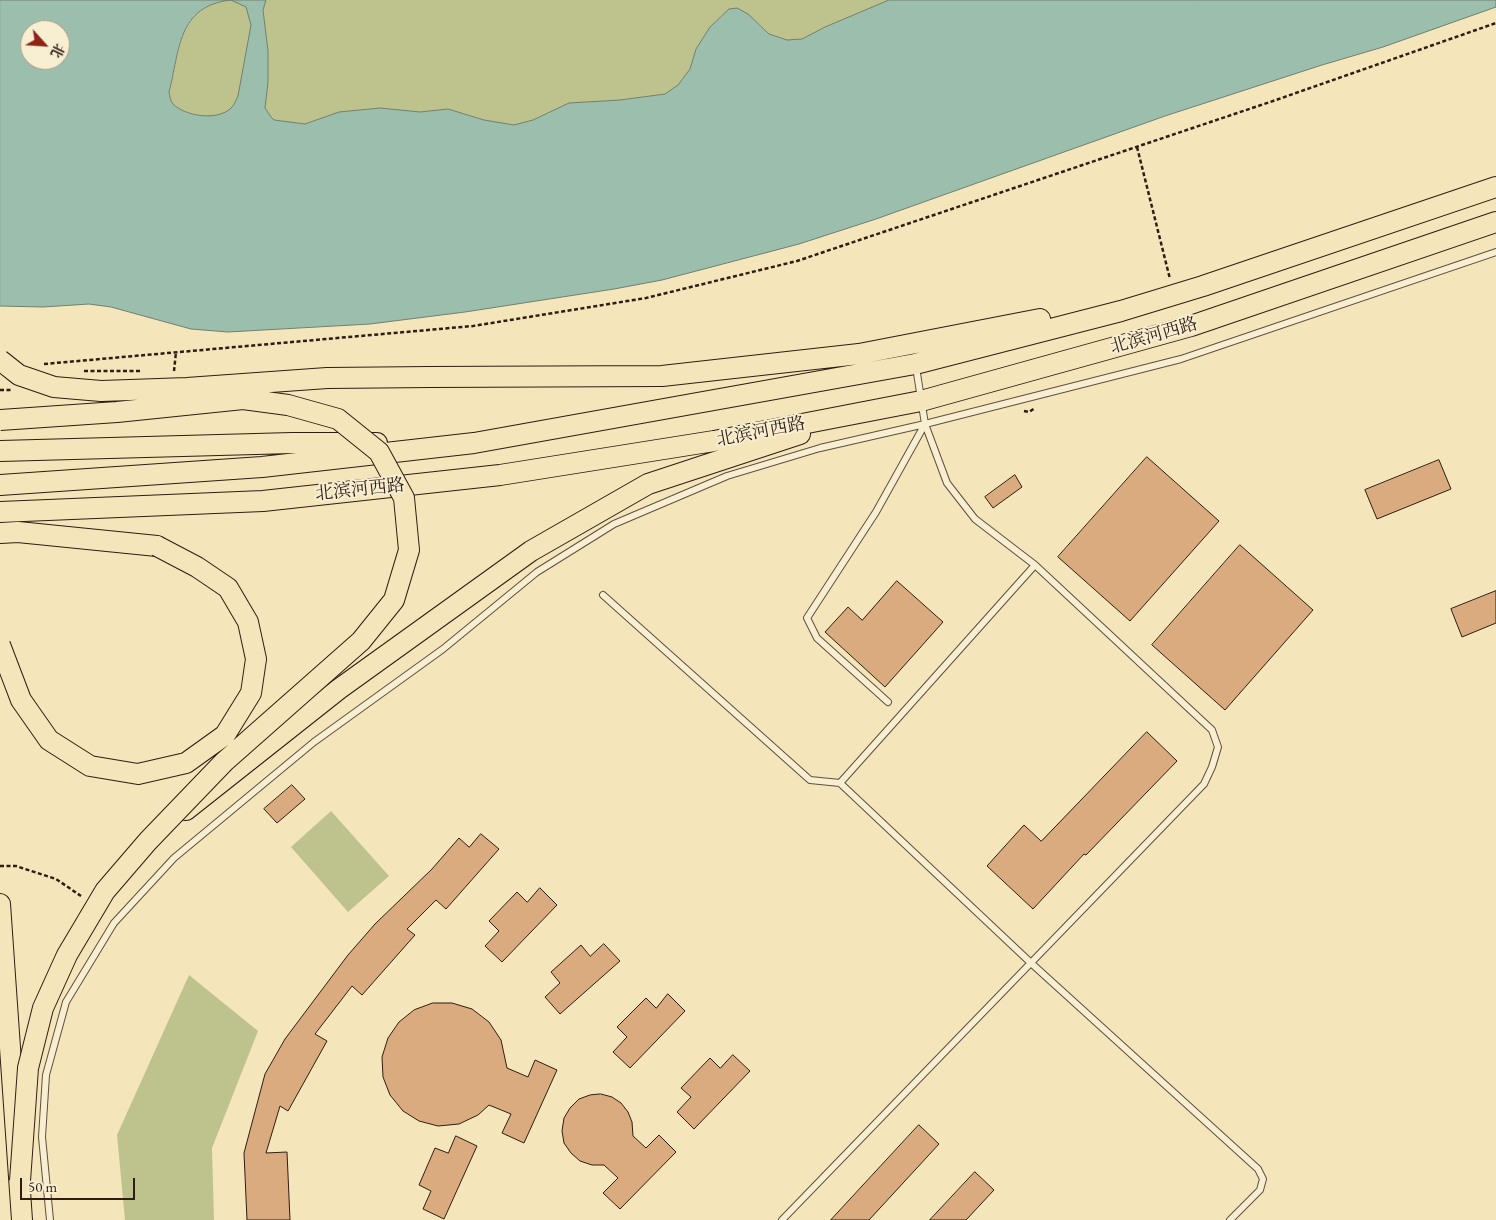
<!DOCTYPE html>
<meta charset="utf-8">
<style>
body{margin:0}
#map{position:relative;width:1496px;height:1220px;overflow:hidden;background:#f4e5ba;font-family:"EB Garamond","Noto Serif SC",serif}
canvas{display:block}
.north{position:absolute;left:20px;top:20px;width:50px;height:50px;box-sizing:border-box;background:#f8eed2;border:1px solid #a89a86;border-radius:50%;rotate:116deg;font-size:14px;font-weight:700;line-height:20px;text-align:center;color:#2f1d13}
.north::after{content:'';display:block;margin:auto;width:18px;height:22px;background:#8f2418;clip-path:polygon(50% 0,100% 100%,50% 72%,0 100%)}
.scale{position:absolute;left:20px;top:1178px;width:115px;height:22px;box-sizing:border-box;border:2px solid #2f1d13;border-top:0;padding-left:6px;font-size:15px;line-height:18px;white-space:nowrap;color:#2f1d13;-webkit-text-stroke:4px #f8eed2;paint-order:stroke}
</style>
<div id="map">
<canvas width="1496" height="1220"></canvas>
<div class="north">北</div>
<div class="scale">50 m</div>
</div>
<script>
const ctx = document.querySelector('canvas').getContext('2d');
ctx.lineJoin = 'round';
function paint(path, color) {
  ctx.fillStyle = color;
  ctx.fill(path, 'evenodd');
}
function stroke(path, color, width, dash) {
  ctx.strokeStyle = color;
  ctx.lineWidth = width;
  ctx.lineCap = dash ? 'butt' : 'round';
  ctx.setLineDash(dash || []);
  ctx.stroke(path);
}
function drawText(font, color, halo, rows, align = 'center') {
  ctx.font = font + ' "EB Garamond","Noto Serif SC",serif';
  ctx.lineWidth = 4;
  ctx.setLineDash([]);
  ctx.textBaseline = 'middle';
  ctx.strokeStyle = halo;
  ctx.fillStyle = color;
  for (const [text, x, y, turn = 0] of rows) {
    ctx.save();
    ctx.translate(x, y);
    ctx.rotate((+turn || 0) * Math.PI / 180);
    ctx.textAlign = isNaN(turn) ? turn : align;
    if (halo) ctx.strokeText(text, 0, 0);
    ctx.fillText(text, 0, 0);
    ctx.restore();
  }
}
paint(new Path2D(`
 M231 0 246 7 251 25 238 96C236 100 234 106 230 110 216 121 185 116 173 104 170 100 170 97 169 92 181 50 177 6 231 0Z
 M266 0H889L825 27 802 39 787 40 769 34 748 14 729 9 710 27 696 49 690 69 678 85 665 94 620 100 569 103 533 120 514 125 484 120 448 109 420 112 380 108 339 112 305 124 274 120 271 117 265 108 268 82V51L263 10Z
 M331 811 389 876 348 912 291 847Z
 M189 975 258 1031 212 1148 214 1220H125L117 1135Z`), '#bec38d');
const water = new Path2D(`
 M0 0H266L263 10 268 51V82L265 108 271 117 274 120 305 124 339 112 380 108 420 112 448 109 484 120 514 125 533 120 569 103 620 100 665 94 678 85 690 69 696 49 710 27 729 9 737 8 748 14 769 34 787 40 802 39 825 27 889 0H1496V7L1383 47 1322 65 1165 116 876 219 799 244 662 280 614 289 465 312 370 324 228 332 191 329 111 307 89 304 43 307 0 306ZM231 0 246 7 251 25 238 96C236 100 234 106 230 109 216 121 185 116 173 104 170 100 170 97 169 92 180 50 177 6 231 0ZM30 30H60V60H30Z`);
paint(water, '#9cbfad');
stroke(water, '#707e6f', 1);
const building = new Path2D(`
 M1147 457 1219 521 1130 621 1058 557Z
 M1439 460 1451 489 1377 519 1365 490Z
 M1015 475 1022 487 993 508 985 497Z
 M1240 545 1313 610 1225 710 1152 645Z
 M897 581 943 622 885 687 825 632 848 607 862 620Z
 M1496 591V623L1462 637 1451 609Z
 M1147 732 1177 761 1086 855 1084 854 1033 909 987 866 1024 825 1041 841Z
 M292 785 305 799 277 823 264 809Z
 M481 834 499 849 446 909 436 900 407 929 415 935 362 995 352 986 315 1034 327 1041 288 1111 280 1106 266 1153 287 1152 290 1220H247L244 1153 265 1074 285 1039 348 955 375 924 432 869 459 838 469 847Z
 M540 888 557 905 502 962 485 946 499 931 489 921 517 892 527 902Z
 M604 944 620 961 560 1014 545 997 560 983 551 972 581 945 590 956Z
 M668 994 685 1011 630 1068 613 1052 627 1037 617 1027 646 998 656 1008Z
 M433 1003H452L472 1009 489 1022 501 1040 507 1068 528 1077 535 1060 557 1070 524 1143 502 1133 511 1114 489 1105 478 1115 459 1124 438 1126 419 1121 403 1111 390 1095 383 1077 382 1057 388 1038 399 1022 414 1010Z
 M733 1055 750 1071 694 1129 677 1112 691 1097 681 1088 710 1058 720 1068Z
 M601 1094 612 1097 621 1103 628 1112 632 1122 633 1136 646 1148 659 1135 676 1152 620 1209 603 1193 618 1178 604 1165H592L580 1161 571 1153 564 1143 562 1131 564 1118 570 1108 579 1099 590 1095Z
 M919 1125 939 1144 869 1220H831Z
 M456 1136 477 1146 444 1219 423 1209 431 1191 419 1185 435 1148 448 1153Z
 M975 1172 994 1190 966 1220H930Z`);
paint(building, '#d9ab7e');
stroke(building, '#2f1d13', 1);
const service = new Path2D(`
 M1035 565 840 783 1031 963 1258 1169 1263 1179 1260 1190 1230 1220
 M603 595 810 780 840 783
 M888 702 817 638 807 618 876 512 925 424
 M50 1220 42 1137 46 1075 66 1002 114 923 174 858 314 742 443 649 537 572 614 524 727 476 820 448 925 424 1181 359 1496 252
 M782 1220 1204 784 1212 767 1218 747 1212 730 1035 565 975 519 947 483 925 424 916 367`);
const primary = new Path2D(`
 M430 377 662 376 859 354 1040 319
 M0 451 292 443H377
 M0 485 262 467 474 443 915 364 1121 311 1203 286 1496 187
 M0 512 263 501 500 475 714 441 921 401 1191 326 1496 222
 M0 533 18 532 157 546
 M186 810 339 689 531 551 648 484 800 434
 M0 904 22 1220`);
stroke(service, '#604f3d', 8);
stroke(primary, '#2f1d13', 22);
stroke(new Path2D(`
 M1137 147 1170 279
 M44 364 473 326 646 298 797 261 1273 101 1496 23
 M84 371H141
 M174 371 176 352
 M0 390H11
 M1024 411 1029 412 1035 408
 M0 866H16L56 879 81 896`), '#2f1d13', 2.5, [4, 2.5]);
stroke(service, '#f8eed2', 6);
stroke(primary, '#f4e5ba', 20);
const primaryBridge = new Path2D(`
 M0 360 19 375 54 387 101 391 187 388 327 378 430 377
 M0 420 117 412 243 399 288 405 338 419 379 452 404 498 409 550 394 600 361 641 224 762 148 841 105 891 67 955 43 1008 28 1068 20 1181
 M0 645 21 700 49 740 90 766 138 774 186 763 225 735 251 693 256 659 248 622 228 588 197 567 157 546`);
stroke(primaryBridge, '#2f1d13', 22, []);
stroke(primaryBridge, '#f4e5ba', 20);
drawText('18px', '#2f1d13', '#f8eed2', [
 ["北滨河西路",1154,336,-16],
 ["北滨河西路",761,432,-11],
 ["北滨河西路",360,490,-6]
]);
</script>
